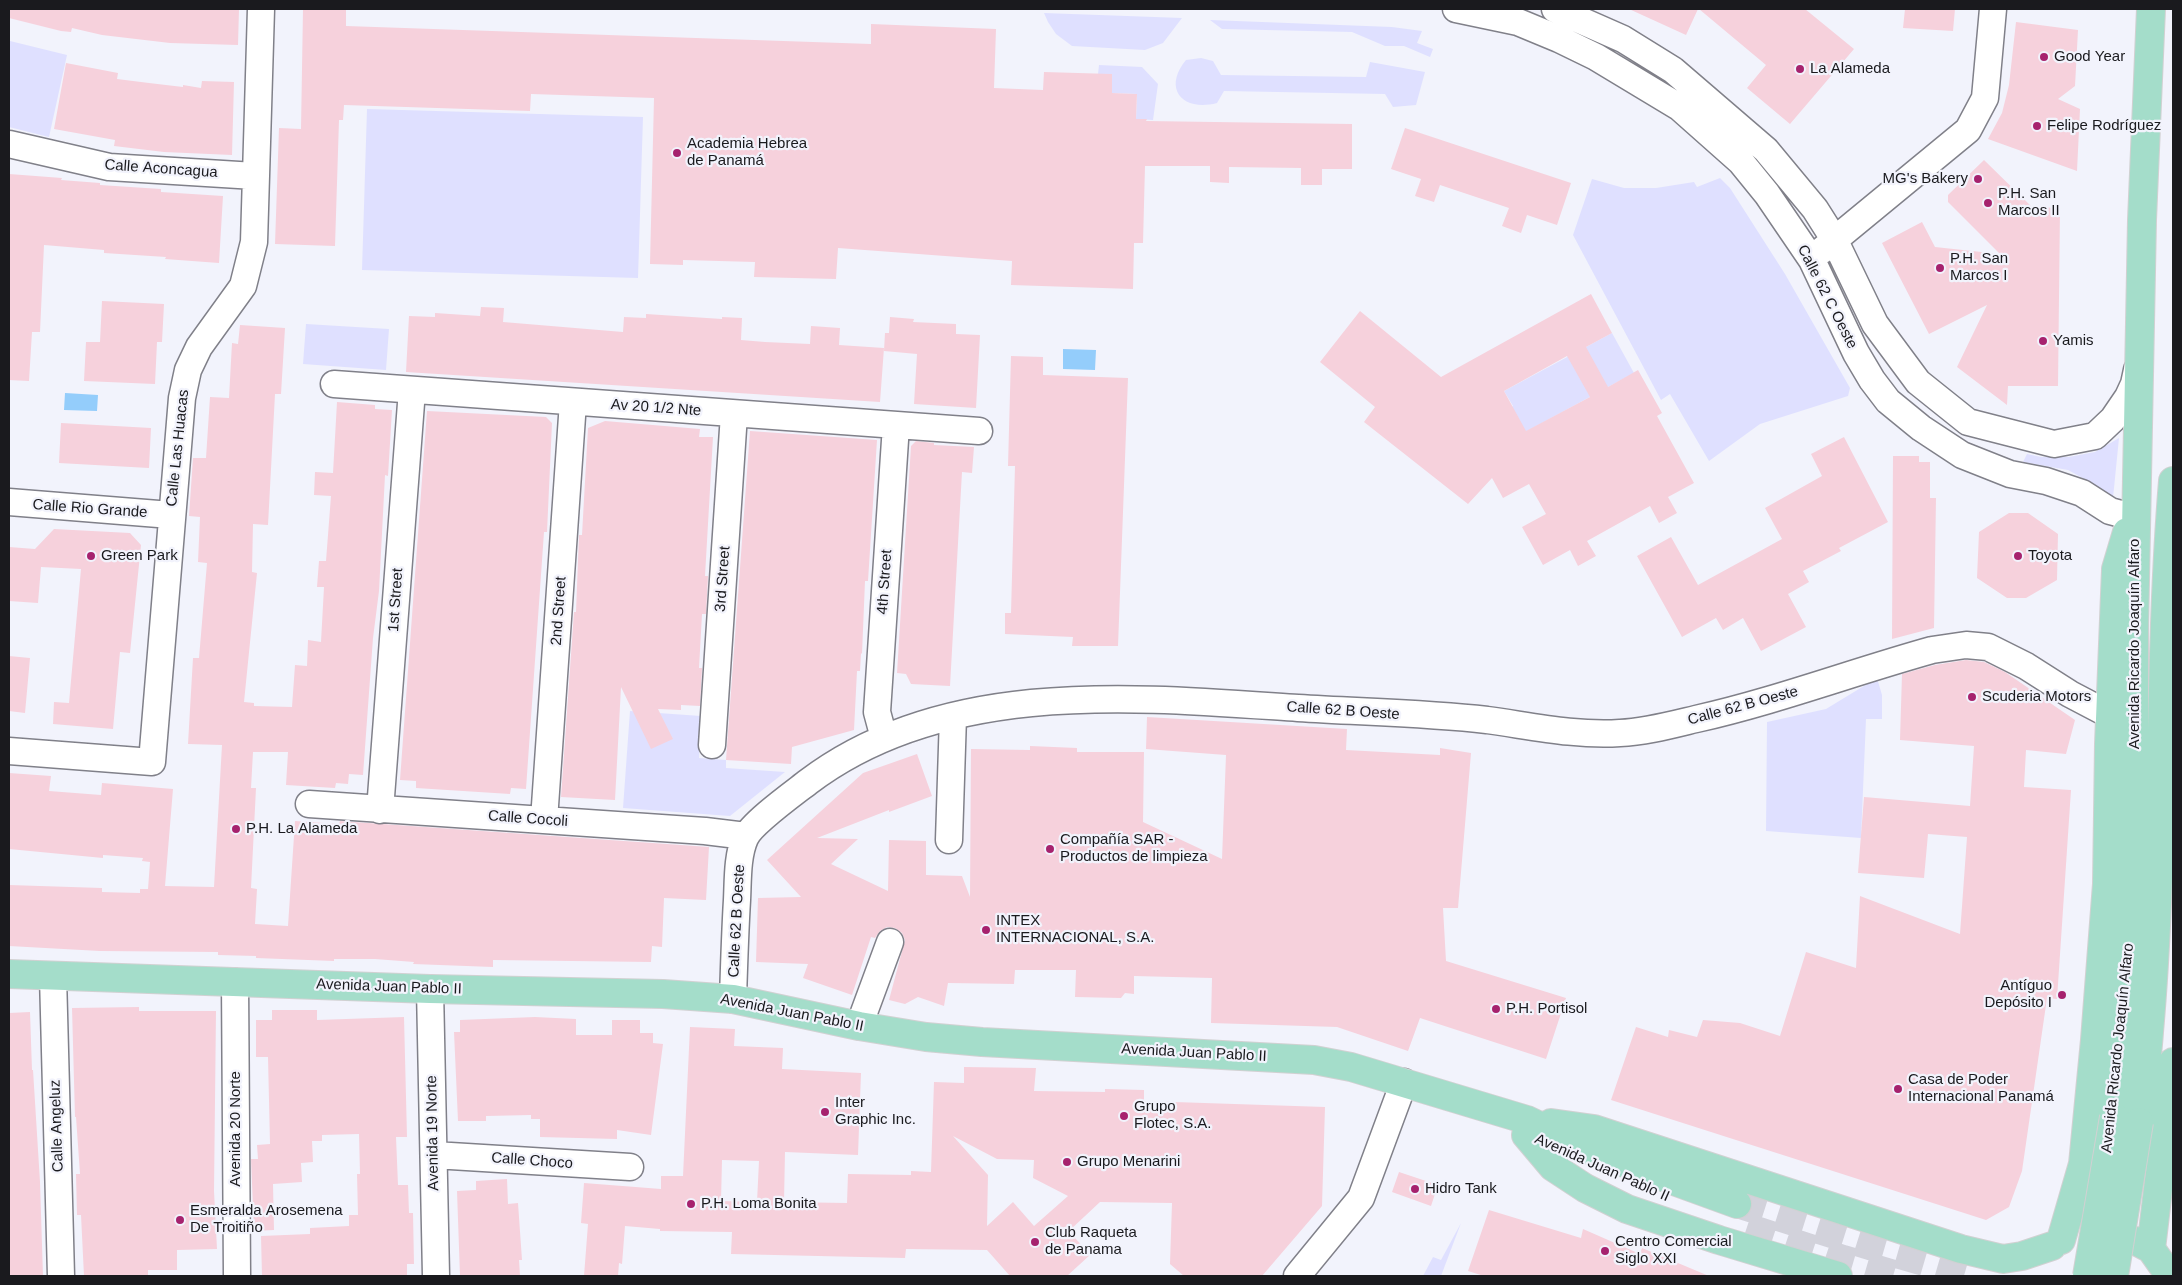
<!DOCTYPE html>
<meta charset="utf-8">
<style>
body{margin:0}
#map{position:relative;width:2182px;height:1285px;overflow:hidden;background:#f2f3fc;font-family:Arial,sans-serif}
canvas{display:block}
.frame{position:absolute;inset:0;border:10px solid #1a1a1e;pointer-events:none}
</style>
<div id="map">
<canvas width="2182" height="1285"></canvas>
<div class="frame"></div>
</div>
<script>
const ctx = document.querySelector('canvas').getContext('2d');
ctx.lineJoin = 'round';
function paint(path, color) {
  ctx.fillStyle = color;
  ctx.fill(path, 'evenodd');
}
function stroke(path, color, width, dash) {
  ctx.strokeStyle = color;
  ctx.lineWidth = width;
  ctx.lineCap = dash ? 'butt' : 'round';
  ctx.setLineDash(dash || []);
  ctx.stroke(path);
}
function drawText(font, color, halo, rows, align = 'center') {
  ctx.font = font + ' Arial,sans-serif';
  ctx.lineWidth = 4.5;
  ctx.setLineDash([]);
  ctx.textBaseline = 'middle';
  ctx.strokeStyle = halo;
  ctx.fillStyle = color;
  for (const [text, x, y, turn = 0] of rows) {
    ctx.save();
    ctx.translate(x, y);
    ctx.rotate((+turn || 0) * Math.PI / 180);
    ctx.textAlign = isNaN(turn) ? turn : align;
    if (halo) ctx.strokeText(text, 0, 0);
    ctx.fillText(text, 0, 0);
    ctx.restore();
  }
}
paint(new Path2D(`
 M1044 13 1182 18 1163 43 1145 50 1072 46 1056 34 1048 22Z
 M1210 20 1392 27 1422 31 1417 43 1433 49 1430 57 1404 46H1385L1352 32 1222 29Z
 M10 41 67 55 49 137 9 127Z
 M1201 58 1213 61 1221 75 1366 77 1370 62 1425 72 1416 105 1393 107 1385 94 1224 91 1217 103C1183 112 1162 89 1186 60Z
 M1099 65 1142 67 1158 84 1153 120 1136 119 1137 94 1112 93 1098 74Z
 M367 109 643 117 638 278 362 270Z
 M1720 178 1730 188 1785 274 1850 388 1848 396 1760 424 1709 461 1670 394 1661 400 1573 235 1592 179 1624 188H1656L1694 182 1697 187Z
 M306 324 389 329 386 370 303 364Z
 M1612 333 1634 373 1483 455 1496 416 1513 406 1504 391Z
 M2119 438 2113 498 2090 482 2068 470 2023 462 2027 454 2041 457H2069L2095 452Z
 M1877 678 1882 695V719H1866L1861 838 1766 831 1767 722 1826 709Z
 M630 711 701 716 699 758 726 760V768L785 772 730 816 623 808Z
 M1461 1223 1441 1276H1423L1433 1257 1441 1260Z`), '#dfe0ff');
paint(new Path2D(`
 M1063 349 1096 350 1095 370 1063 369Z
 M65 393 98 395 97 411 64 410Z`), '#94cdfb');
paint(new Path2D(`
 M9 9H239L238 45 170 43 102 35 72 28 71 32 61 31 9 18Z
 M303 9H346V26L871 44V24L996 29 994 88 1043 90 1044 72 1112 74V93L1137 94 1136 119H1147L1146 121 1352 124V169H1322V185H1301V168L1229 167V183L1210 182V166H1145L1143 243H1134L1133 289 1011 285 1012 261 838 248 836 279 754 277 755 262 683 260V265L650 264 654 98 531 94 530 111 344 105 343 120H339L335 246 275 244 279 128 301 129Z
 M1629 9H1698L1686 35Z
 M1699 9H1805L1854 49 1790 124 1747 88 1766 65Z
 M1905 9H1955L1953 31 1903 28Z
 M2016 22 2078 30 2075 86 2058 99 2080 109 2077 171 1988 139 2002 113 2009 85Z
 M66 63 118 73 117 79 149 83 183 87V85L201 88 202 81 234 82 232 155 164 152 114 146 115 140 54 129Z
 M1405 128 1571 183 1557 225 1527 215 1521 233 1502 226 1509 208 1440 185 1434 202 1415 196 1421 179 1391 169Z
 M1984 160 2032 207 2060 208 2058 386H2008L2007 405 1957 367 1987 305 1929 334 1882 243 1922 222 1935 247 2000 254 1948 202V195Z
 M9 174 62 178 61 180 100 183V185L161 189V192L223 196 219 263 165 259 166 257 104 253V250L44 245 40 332H32L29 381 9 380Z
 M1591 294 1612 333 1586 347 1608 387 1638 370 1662 413 1657 416 1694 483 1668 497 1677 513 1659 523 1650 506 1587 541 1596 556 1578 566 1570 550 1543 565 1522 527 1546 514 1529 484 1503 498 1492 478 1468 504 1364 422 1375 407 1320 362 1360 311 1441 377ZM1567 356 1590 397 1526 431 1504 391Z
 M102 301 164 304 162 342H157L155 384 84 381 86 342H100Z
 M481 307 504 308 503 322 623 332 624 317 646 318V314L722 319V317L742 318 741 340 765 342 810 344 811 326 840 328 839 345 884 348 880 402 406 372 409 316 435 317V313L480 316Z
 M890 317 914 319 913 322 956 324V334L980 335 976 408 914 404 917 354 884 351 885 333H889Z
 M240 325 285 328 281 394H275L268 525 253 524 252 572 257 573 244 702 254 703V706L292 707 295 665 307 666 308 640 321 642 324 587H317L319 561H326L331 496 314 495 315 472 333 473 337 402 375 405V409L392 410 388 476 385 475 379 591 373 638 363 775 349 774 348 784 336 783 335 788 286 785 288 752H253L251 788H256L251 888 257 889 255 924 288 926 295 821 339 824 340 821 709 847 706 900 664 898 662 947 652 946 651 962 493 960V967L413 964 414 962 375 959H334V961L256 958V956L218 955V952L100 951 9 946V885L102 888V892L140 893V889H148L150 862 142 861 143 858 103 855V858L9 849V773L51 776 49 791 101 795 102 783 173 789 165 886 214 887 222 745 188 744 193 658H199L207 563 198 562 200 517 189 516 193 458H206L210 397 229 398 232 343 238 344Z
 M1011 356 1043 357V375L1128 378 1118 646H1072L1073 637 1005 634V613H1011L1015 466H1008Z
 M427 411 546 417 552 423 547 532H544L526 789 511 788 510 794 416 788V781L400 780Z
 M605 421 700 429 699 437H713L705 576H708L706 614H702L699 668H702L700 706 681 705V710L658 709 673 739 651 749 621 687 615 800 561 797 574 612H576L579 535H582L588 428Z
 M61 423 151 428 149 468 59 463Z
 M750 431 877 440 868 581H865L862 654 861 653 860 671H857L854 730 792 747 791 764 726 760Z
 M1844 437 1888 522 1839 548 1841 551 1803 571 1809 582 1788 594 1806 627 1761 651 1743 618 1723 630 1716 618 1682 637 1637 556 1671 537 1698 585 1782 539 1765 508 1822 476 1811 454Z
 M916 441 934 443V445L974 447 972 473 962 472 950 686 911 684 906 674 897 673 911 446Z
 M1893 456H1919V462H1930V498H1936L1934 628 1892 639Z
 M2009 513H2028L2058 534 2057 580 2026 598H2007L1977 578 1979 532Z
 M54 529 130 533 141 545 130 653 120 652 113 729 53 724 54 702 69 703 81 569 41 567 38 603 9 601V547L35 549Z
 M9 656 30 658 25 713 9 711Z
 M1966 660 1984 662 2005 672 2075 720 2066 754 2026 750 2024 787 2071 790 2057 999 2047 998 2022 1171 2009 1207 1986 1220 1611 1100 1636 1027 1668 1037 1669 1030 1697 1037 1703 1020 1740 1023 1780 1036 1806 952 1856 968 1860 896 1960 934 1967 837 1928 834 1924 878 1858 873 1864 797 1970 806 1974 746 1900 740 1902 674 1935 665Z
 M1147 717 1347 729 1346 750 1440 755V748L1471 753 1458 908H1443L1446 961 1566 998 1546 1059 1420 1018 1408 1051 1337 1027 1211 1023 1212 978 1134 976V994L1125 993 1121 998 1075 997 1076 970H1015L1014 984 948 983 944 1006 918 997 905 1004 889 1000 905 940 902 933 895 928 887 927 880 931 875 938 871 937 852 995 803 978 808 964 756 962 758 898 801 897 767 860 863 773 917 754 932 796 889 812V810L817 838 858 839 831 864 888 891 889 840 926 841V875L962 876 970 897 971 749 1030 750V746L1077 748V752H1144L1143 822 1222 859 1226 755 1146 749Z
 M139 1007V1011H216L214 1191 217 1249 177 1250V1270H148V1276H84L81 1215H77L76 1174H80L76 1117H75L72 1008Z
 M272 1010H317V1020L404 1017 407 1137H396L398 1185H408L409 1213H413L414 1264H407V1276H262L261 1236 310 1234V1228L349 1226V1215H358L357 1174H360L359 1134 322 1135V1141H312L313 1162 301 1163 302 1182 273 1184 274 1230 254 1231 251 1159H258L257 1145 270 1144 268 1057H256V1020H272Z
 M30 1012 32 1070H33L40 1182 43 1276H9V1013Z
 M535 1017 576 1019V1035H612V1020H640V1033H653V1043L663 1044 651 1135 617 1130V1139L540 1137V1119H531V1115L486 1116V1121H458L454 1032H460V1020Z
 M690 1027 735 1029 734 1046 783 1048 782 1069 861 1073 858 1155 785 1152 784 1202 847 1203 848 1174 911 1175V1171L931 1172 934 1082 964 1083V1067L1036 1068 1034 1091 1105 1092V1089L1144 1090V1101L1325 1107 1322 1206 1262 1276H1184L1170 1264 1172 1203 1100 1202 1069 1231 1090 1255 1067 1276H1010L987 1250 906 1249 905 1258 731 1254 732 1232 660 1231V1229L625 1226 622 1264 619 1263 618 1276H584L588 1224 581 1223 584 1183 661 1189V1176H683ZM953 1136 997 1159 1034 1160 1033 1178 1068 1196 1034 1226 1013 1202 987 1226 988 1175ZM722 1160 759 1161 757 1202 721 1201Z
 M1399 1172 1438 1185 1431 1206 1392 1192Z
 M507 1179 508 1204 518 1203 522 1260H519L520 1276H460L457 1191 476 1190V1181Z
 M1489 1210 1581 1238 1583 1229 1640 1254 1642 1248 1709 1276H1484L1468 1271Z`), '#f6d1dc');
stroke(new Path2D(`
 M1737 1204 1879 1249 1972 1276
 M1747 1227 1843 1259 1901 1276`), '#d2d2db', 28, [28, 14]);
const minor = new Path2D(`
 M1456 9 1518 22 1559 39 1596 57 1679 107 1741 162 1767 194 1812 260 1856 353 1872 380 1888 401 1921 428 1962 455 2010 474 2046 481 2082 493 2110 511 2136 518
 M1555 9 1623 39 1673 70 1766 150 1815 209 1834 239 1875 324 1918 382 1968 422 2054 444 2095 436 2113 419 2128 397 2134 384 2137 370
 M9 144 109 167 255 176
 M1821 251 1968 130 1985 98 1993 9
 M334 384 979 431
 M9 502 171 515
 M884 738 877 712 896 425
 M712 745 734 414
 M9 751 152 762 182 398 188 370 199 347 243 286 254 242 261 9
 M309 804 705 831 746 836
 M380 810 412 390
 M544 820 573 402
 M949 840 953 716
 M53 976 61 1276
 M235 982 237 1276
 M430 989 436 1276
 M733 999C734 966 735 933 737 900 738 881 737 856 745 838 752 823 794 793 808 782 945 678 1136 697 1298 708 1361 712 1425 713 1487 720 1531 726 1576 736 1620 733 1645 732 1671 725 1696 719 1776 701 1853 672 1932 650L1966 645 1988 647 2026 666 2070 694 2110 715
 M859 1026 890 942
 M434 1155 630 1167
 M1297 1276 1361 1198 1404 1082`);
const major = new Path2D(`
 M9 974 430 989 663 994 733 999 859 1026 926 1037 982 1042 1314 1060 1351 1067 1527 1120 1594 1152 1737 1204
 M2114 1117 2123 1030 2130 928 2134 758V633L2142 220 2151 9
 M2139 1122C2142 1092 2147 1062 2149 1032 2165 849 2158 664 2173 481
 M1551 1123 1594 1129 1961 1249 2003 1259 2022 1256 2052 1246
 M1526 1135 1553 1167 1585 1188 1627 1209 1719 1240 1838 1276
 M2061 1240 2083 1164 2095 1040 2107 884 2109 744 2116 569 2127 532
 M2136 1241 2151 1249 2170 1276
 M2151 1249 2173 1062`);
stroke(minor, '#808089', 29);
stroke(major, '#d1d1d2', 30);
stroke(minor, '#fff', 26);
stroke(major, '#a4ddca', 28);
const majorBridge = new Path2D(`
 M2087 1276 2114 1117
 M2114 1276 2139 1122`);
stroke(majorBridge, '#d1d1d2', 30, []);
stroke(majorBridge, '#a4ddca', 28);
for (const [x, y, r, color] of [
 [2044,57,5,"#a6226e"],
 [1800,69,5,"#a6226e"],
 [2037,126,5,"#a6226e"],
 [677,153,5,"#a6226e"],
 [1978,179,5,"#a6226e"],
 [1988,203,5,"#a6226e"],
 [1940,268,5,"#a6226e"],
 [2043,341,5,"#a6226e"],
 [91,556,5,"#a6226e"],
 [2018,556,5,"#a6226e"],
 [1972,697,5,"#a6226e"],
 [236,829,5,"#a6226e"],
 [1050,849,5,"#a6226e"],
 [986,930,5,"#a6226e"],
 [2062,995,5,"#a6226e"],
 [1496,1009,5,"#a6226e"],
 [1898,1089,5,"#a6226e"],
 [825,1112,5,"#a6226e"],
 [1124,1116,5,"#a6226e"],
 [1067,1162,5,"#a6226e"],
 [1415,1189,5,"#a6226e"],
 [691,1204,5,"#a6226e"],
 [180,1220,5,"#a6226e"],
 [1035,1242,5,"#a6226e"],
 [1605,1251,5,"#a6226e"]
]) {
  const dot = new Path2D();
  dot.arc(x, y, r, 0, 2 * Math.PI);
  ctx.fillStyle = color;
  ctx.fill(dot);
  stroke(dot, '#f2f3fc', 2);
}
drawText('15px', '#1a1a1e', '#f2f3fc', [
 ["Good Year",2054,57],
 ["La Alameda",1810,69],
 ["Felipe Rodríguez",2047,126],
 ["Academia Hebrea",687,144],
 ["de Panamá",687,161],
 ["MG's Bakery",1968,179,"right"],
 ["P.H. San",1998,194],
 ["Marcos II",1998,211],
 ["P.H. San",1950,259],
 ["Marcos I",1950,276],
 ["Yamis",2053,341],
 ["Green Park",101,556],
 ["Toyota",2028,556],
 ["Scuderia Motors",1982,697],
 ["P.H. La Alameda",246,829],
 ["Compañía SAR -",1060,840],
 ["Productos de limpieza",1060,857],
 ["INTEX",996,921],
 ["INTERNACIONAL, S.A.",996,938],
 ["Antíguo",2052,986,"right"],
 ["Depósito I",2052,1003,"right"],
 ["P.H. Portisol",1506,1009],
 ["Casa de Poder",1908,1080],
 ["Internacional Panamá",1908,1097],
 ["Inter",835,1103],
 ["Graphic Inc.",835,1120],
 ["Grupo",1134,1107],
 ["Flotec, S.A.",1134,1124],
 ["Grupo Menarini",1077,1162],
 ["Hidro Tank",1425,1189],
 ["P.H. Loma Bonita",701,1204],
 ["Esmeralda Arosemena",190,1211],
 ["De Troitiño",190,1228],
 ["Club Raqueta",1045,1233],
 ["de Panama",1045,1250],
 ["Centro Comercial",1615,1242],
 ["Siglo XXI",1615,1259]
], 'left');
drawText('15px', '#1a1a1e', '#f2f3fc', [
 ["Calle Aconcagua",161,169,4],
 ["Calle 62 C Oeste",1827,297,63],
 ["Av 20 1/2 Nte",656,408,4],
 ["Calle Las Huacas",178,448,-84],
 ["Calle Rio Grande",90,509,4],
 ["3rd Street",723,579,-86],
 ["4th Street",885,582,-86],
 ["1st Street",396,600,-86],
 ["2nd Street",559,611,-86],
 ["Avenida Ricardo Joaquín Alfaro",2135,644,-90],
 ["Calle 62 B Oeste",1743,706,-15],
 ["Calle 62 B Oeste",1343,711,4],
 ["Calle Cocoli",528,819,4],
 ["Calle 62 B Oeste",737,921,-87],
 ["Avenida Juan Pablo II",389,987,2],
 ["Avenida Juan Pablo II",792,1013,11],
 ["Avenida Ricardo Joaquín Alfaro",2118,1048,-84],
 ["Avenida Juan Pablo II",1194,1053,3],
 ["Calle Angeluz",57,1126,-92],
 ["Avenida 20 Norte",236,1129,-90],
 ["Avenida 19 Norte",433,1133,-91],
 ["Calle Choco",532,1161,4],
 ["Avenida Juan Pablo II",1602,1168,24]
]);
</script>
